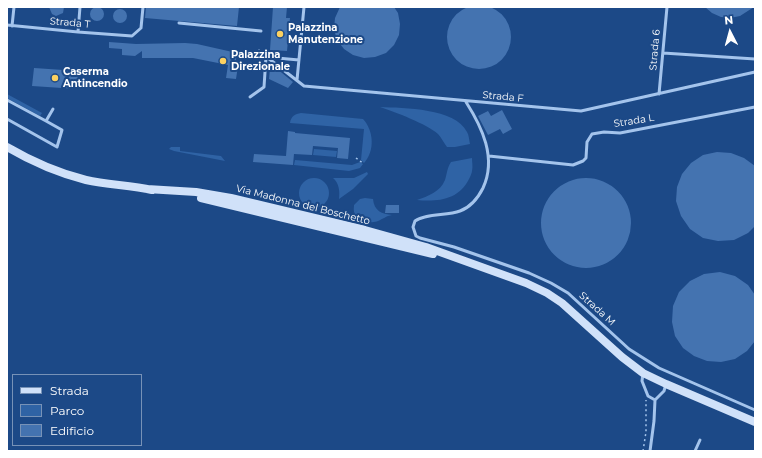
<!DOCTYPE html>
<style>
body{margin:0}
#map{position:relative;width:762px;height:458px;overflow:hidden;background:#1c4987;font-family:Montserrat,sans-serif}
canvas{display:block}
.frame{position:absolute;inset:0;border:8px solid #fff;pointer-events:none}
.legend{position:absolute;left:12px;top:374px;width:130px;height:72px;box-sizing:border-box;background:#1c4987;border:1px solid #7792b7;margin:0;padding:5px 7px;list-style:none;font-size:12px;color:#fff}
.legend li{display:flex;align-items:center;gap:8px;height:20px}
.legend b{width:20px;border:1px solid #7792b7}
.north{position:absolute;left:710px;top:12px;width:40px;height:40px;-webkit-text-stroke:3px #1c4987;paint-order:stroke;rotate:354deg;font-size:11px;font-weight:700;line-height:16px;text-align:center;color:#fff}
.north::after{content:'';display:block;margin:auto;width:14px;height:18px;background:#fff;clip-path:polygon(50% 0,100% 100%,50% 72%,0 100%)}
</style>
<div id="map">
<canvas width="762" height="458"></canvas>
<div class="frame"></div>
<ul class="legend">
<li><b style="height:5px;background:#d0e1f9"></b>Strada</li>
<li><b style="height:11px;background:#2f63a5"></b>Parco</li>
<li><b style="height:11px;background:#4473b0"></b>Edificio</li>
</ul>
<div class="north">N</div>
</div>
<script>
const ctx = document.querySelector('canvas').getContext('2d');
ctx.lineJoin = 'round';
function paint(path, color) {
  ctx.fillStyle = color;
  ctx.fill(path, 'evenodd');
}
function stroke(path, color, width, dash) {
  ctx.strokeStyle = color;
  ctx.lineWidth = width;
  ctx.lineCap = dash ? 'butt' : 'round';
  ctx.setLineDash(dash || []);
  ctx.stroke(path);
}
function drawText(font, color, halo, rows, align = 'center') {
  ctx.font = font + ' Montserrat,sans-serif';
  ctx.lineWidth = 4;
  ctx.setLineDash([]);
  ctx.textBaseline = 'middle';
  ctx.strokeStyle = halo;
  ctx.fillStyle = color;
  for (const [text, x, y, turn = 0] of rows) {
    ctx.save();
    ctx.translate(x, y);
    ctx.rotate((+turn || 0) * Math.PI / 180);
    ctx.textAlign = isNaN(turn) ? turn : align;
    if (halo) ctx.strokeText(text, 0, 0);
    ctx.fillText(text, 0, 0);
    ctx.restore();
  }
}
paint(new Path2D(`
 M7 94 42 113 40 116 7 98Z
 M380 107C404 108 455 108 467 132 469 135 469 140 470 144L455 147H447C444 143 441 137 438 134 427 124 395 112 380 107Z
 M301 113 363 119C374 131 375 151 364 163L361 160 364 129 290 123C291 116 295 114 301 113Z
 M171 147H180V151L221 156 225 161 174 151 169 149Z
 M314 149 337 151 336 157 313 155Z
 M472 158C472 162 473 167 472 171 472 173 470 177 469 179 459 200 437 202 417 200 428 196 440 192 445 180 447 174 447 168 451 162Z
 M295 160 352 165 360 162 363 164 360 168 349 171 294 165Z
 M367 172 368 174 353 189 339 199C340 191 339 183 333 178H354Z
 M299 193a15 15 0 1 1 30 0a15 15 0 1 1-30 0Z
 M365 198 373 199C374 211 382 214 392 215 386 216 383 219 378 221 372 224 358 221 355 214 353 211 354 208 354 205L360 199Z`), '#2f63a5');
paint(new Path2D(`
 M447 37a32 32 0 1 1 64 0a32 32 0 1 1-64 0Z
 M90 14a7 7 0 1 1 14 0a7 7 0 1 1-14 0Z
 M49 7H64L63 13 56 16 52 14Z
 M146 7H239L237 26 145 18Z
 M273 7H287L286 18H290L287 51 270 50Z
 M340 7H394L398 13 400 24 399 35 394 45 386 53 375 57 364 58 353 55 344 49 337 40 334 29 335 18Z
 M705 7H754L740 16 730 18 721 17 712 13Z
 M113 16a7 7 0 1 1 14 0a7 7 0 1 1-14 0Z
 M109 42 136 44 185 43 197 44 237 53 235 66H238L236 79 226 78 228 65 193 58H142V51L135 56 122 55V49L109 48Z
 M34 68 78 71 77 89 32 86Z
 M270 68H276L293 82 288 88 269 79Z
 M502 110 512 129 503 134 500 129 488 135 478 116 488 111 491 116Z
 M288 131 295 132V133L350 138 348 159 337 158 338 148 313 146 312 155 294 154 293 165 253 162 254 154 286 156Z
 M717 152 731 153 744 158 755 166V226L748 233 734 240 718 241 703 238 690 229 681 216 676 201 677 187 682 174 691 163 703 155Z
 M541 223a45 45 0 1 1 90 0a45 45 0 1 1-90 0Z
 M386 205H399V213H385Z
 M720 272 735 276 748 285 755 295V341L747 351 735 359 721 362 707 361 694 356 683 348 675 336 672 322 673 306 679 292 690 281 704 274Z`), '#4473b0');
stroke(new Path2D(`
 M356 158 364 164
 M643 451 646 432V400`), '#a4c4ec', 1.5, [2, 3]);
stroke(new Path2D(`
 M179 23 261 31
 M7 25 78 32 132 36 141 28 143 7
 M12 26 14 7
 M78 32 80 7
 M259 51 304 86 581 111 755 72
 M663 53 755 59
 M297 80 304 7
 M659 94 667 7
 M250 97 264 87 266 57 299 60
 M7 100 46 121
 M466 102C482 127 497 158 483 188 478 198 471 207 460 211 447 216 426 213 415 221L413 227 416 236 420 238 454 247 529 273 551 283 568 293 629 349 659 368 755 410
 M7 119 57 147 62 130 46 121 53 109
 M489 156 573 165 583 161 586 158 587 142 592 134 604 132 620 133 755 107
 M643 373 642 381 648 396 655 400 664 391 666 384
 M650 451 654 421 655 400
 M695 451 700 440`), '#a4c4ec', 3);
stroke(new Path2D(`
 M7 147C31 161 58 173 86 180 108 185 130 185 152 190
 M147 189 196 192 231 198 365 230 426 247 526 283 547 293 562 303 622 357 643 373 666 384 755 422
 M201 198 433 254`), '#d0e1f9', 8);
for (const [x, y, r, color] of [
 [280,34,4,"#fcd161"],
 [223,61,4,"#fcd161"],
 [55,78,4,"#fcd161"]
]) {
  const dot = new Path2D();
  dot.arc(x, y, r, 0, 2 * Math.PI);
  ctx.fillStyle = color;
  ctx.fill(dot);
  stroke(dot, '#1c4987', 1.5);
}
drawText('10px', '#fff', '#1c4987', [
 ["Strada T",70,23,5],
 ["Strada 6",655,50,-85],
 ["Strada F",503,97,5],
 ["Strada L",634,121,-9],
 ["Via Madonna del Boschetto",303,205,14],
 ["Strada M",597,309,42]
]);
drawText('bold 10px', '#fff', '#1c4987', [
 ["Palazzina",288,28],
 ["Manutenzione",288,40],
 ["Palazzina",231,55],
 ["Direzionale",231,67],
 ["Caserma",63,72],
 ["Antincendio",63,84]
], 'left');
</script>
